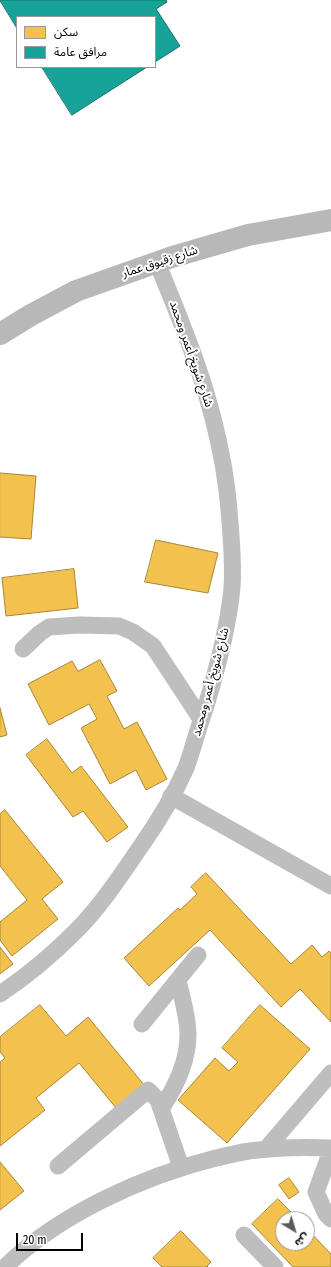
<!DOCTYPE html>
<meta charset="utf-8">
<style>
body{margin:0}
#map{position:relative;width:331px;height:1267px;overflow:hidden;background:#fff;font-family:"Fira Sans Condensed","Noto Sans Arabic",sans-serif}
canvas{display:block}
.legend{position:absolute;left:16px;top:16px;width:140px;height:52px;box-sizing:border-box;background:#fff;border:1px solid #999;margin:0;padding:5px 7px;list-style:none;font-size:12px;color:#000}
.legend li{display:flex;align-items:center;gap:8px;height:20px}
.legend b{width:20px;border:1px solid #999}
.north{position:absolute;left:275px;top:1211px;width:40px;height:40px;box-sizing:border-box;background:#fff;border:1px solid #999;border-radius:50%;rotate:142deg;font-size:11px;font-weight:700;line-height:16px;text-align:center;color:#000}
.north::after{content:'';display:block;margin:auto;width:14px;height:18px;background:#595959;clip-path:polygon(50% 0,100% 100%,50% 72%,0 100%)}
.scale{position:absolute;left:16px;top:1233px;width:67px;height:18px;box-sizing:border-box;border:2px solid #000;border-top:0;padding-left:5px;font-size:12px;line-height:14px;white-space:nowrap;color:#000;-webkit-text-stroke:3px #fff;paint-order:stroke}
</style>
<div id="map">
<canvas width="331" height="1267"></canvas>
<ul class="legend">
<li><b style="height:11px;background:#f2c14e"></b>سكن</li>
<li><b style="height:11px;background:#17a398"></b>مرافق عامة</li>
</ul>
<div class="north">ش</div>
<div class="scale">20 m</div>
</div>
<script>
const ctx = document.querySelector('canvas').getContext('2d');
ctx.lineJoin = 'round';
function paint(path, color) {
  ctx.fillStyle = color;
  ctx.fill(path, 'evenodd');
}
function stroke(path, color, width, dash) {
  ctx.strokeStyle = color;
  ctx.lineWidth = width;
  ctx.lineCap = dash ? 'butt' : 'round';
  ctx.setLineDash(dash || []);
  ctx.stroke(path);
}
function drawText(font, color, halo, rows, align = 'center') {
  ctx.font = font + ' "Fira Sans Condensed","Noto Sans Arabic",sans-serif';
  ctx.lineWidth = 4;
  ctx.setLineDash([]);
  ctx.textBaseline = 'middle';
  ctx.strokeStyle = halo;
  ctx.fillStyle = color;
  for (const [text, x, y, turn = 0] of rows) {
    ctx.save();
    ctx.translate(x, y);
    ctx.rotate((+turn || 0) * Math.PI / 180);
    ctx.textAlign = isNaN(turn) ? turn : align;
    if (halo) ctx.strokeText(text, 0, 0);
    ctx.fillText(text, 0, 0);
    ctx.restore();
  }
}
const homes = new Path2D(`
 M0 473 36 476 31 539 0 537Z
 M156 540 218 553 208 593 145 582Z
 M74 569 78 608 6 616 2 578Z
 M100 660 117 691 107 696 124 729 137 722 167 779 146 790 136 770 110 784 81 728 97 719 89 704 49 725 28 684 72 661 78 671Z
 M0 708 7 735 0 737Z
 M47 739 72 773 81 766 128 827 107 842 83 811 73 817 26 755Z
 M5 810 63 882 42 899 58 919 12 956 0 940V922L27 900 0 866V814Z
 M206 873 291 964 312 945 322 957 329 951 331 953V1022L300 989 281 1007 210 930 149 986 124 958 178 908 180 910 197 894 191 887Z
 M0 947 13 964 0 974Z
 M40 1005 66 1036 88 1017 145 1086 117 1109 79 1063 36 1098 45 1110 0 1146V1062L5 1058 0 1052V1037Z
 M260 1005 310 1049 227 1143 178 1100 215 1058 229 1071 238 1062 222 1048Z
 M0 1162 24 1191 0 1210Z
 M289 1178 299 1192 289 1199 279 1185Z
 M278 1199 298 1219H283V1243H307V1229L331 1254V1267H293L252 1224Z
 M181 1231 211 1262 207 1266 208 1267H162L153 1258Z`);
paint(homes, '#f2c14e');
stroke(homes, '#a98737', 1);
const public = new Path2D(`
 M0 0H166L167 2 156 9 180 46 155 62V17H17V28Z
 M42 67H147L72 115Z`);
paint(public, '#17a398');
stroke(public, '#10726a', 1);
stroke(new Path2D(`
 M23 649 40 633 49 627 79 625 119 626 133 632 153 646 201 719
 M171 796 331 886
 M0 994C27 976 53 954 76 931 101 906 121 875 141 846 158 822 174 795 186 768 193 749 198 728 205 709 217 670 228 629 232 588 234 559 230 519 227 490 223 459 215 423 206 393 193 348 174 305 157 262
 M142 1024 198 955
 M161 1109C175 1088 188 1062 188 1035 188 1017 182 998 178 980
 M266 1149 331 1073
 M331 1151 316 1192 326 1214 331 1219
 M58 1166 148 1090 158 1100 181 1167
 M244 1235 275 1267
 M5 1267C59 1214 144 1176 216 1158 230 1155 244 1151 258 1150 282 1147 307 1147 331 1148`), '#bebebe', 17);
stroke(new Path2D(`
 M0 334 31 315 76 291 172 257 248 235 331 220`), '#b8b8b8', 22);
drawText('12px', '#000', '#fff', [
 ["شارع زقيوق عمار",160,262,-18],
 ["شارع شويخ أعمر ومحمد",191,354,71],
 ["شارع شويخ أعمر ومحمد",211,682,-75]
]);
</script>
